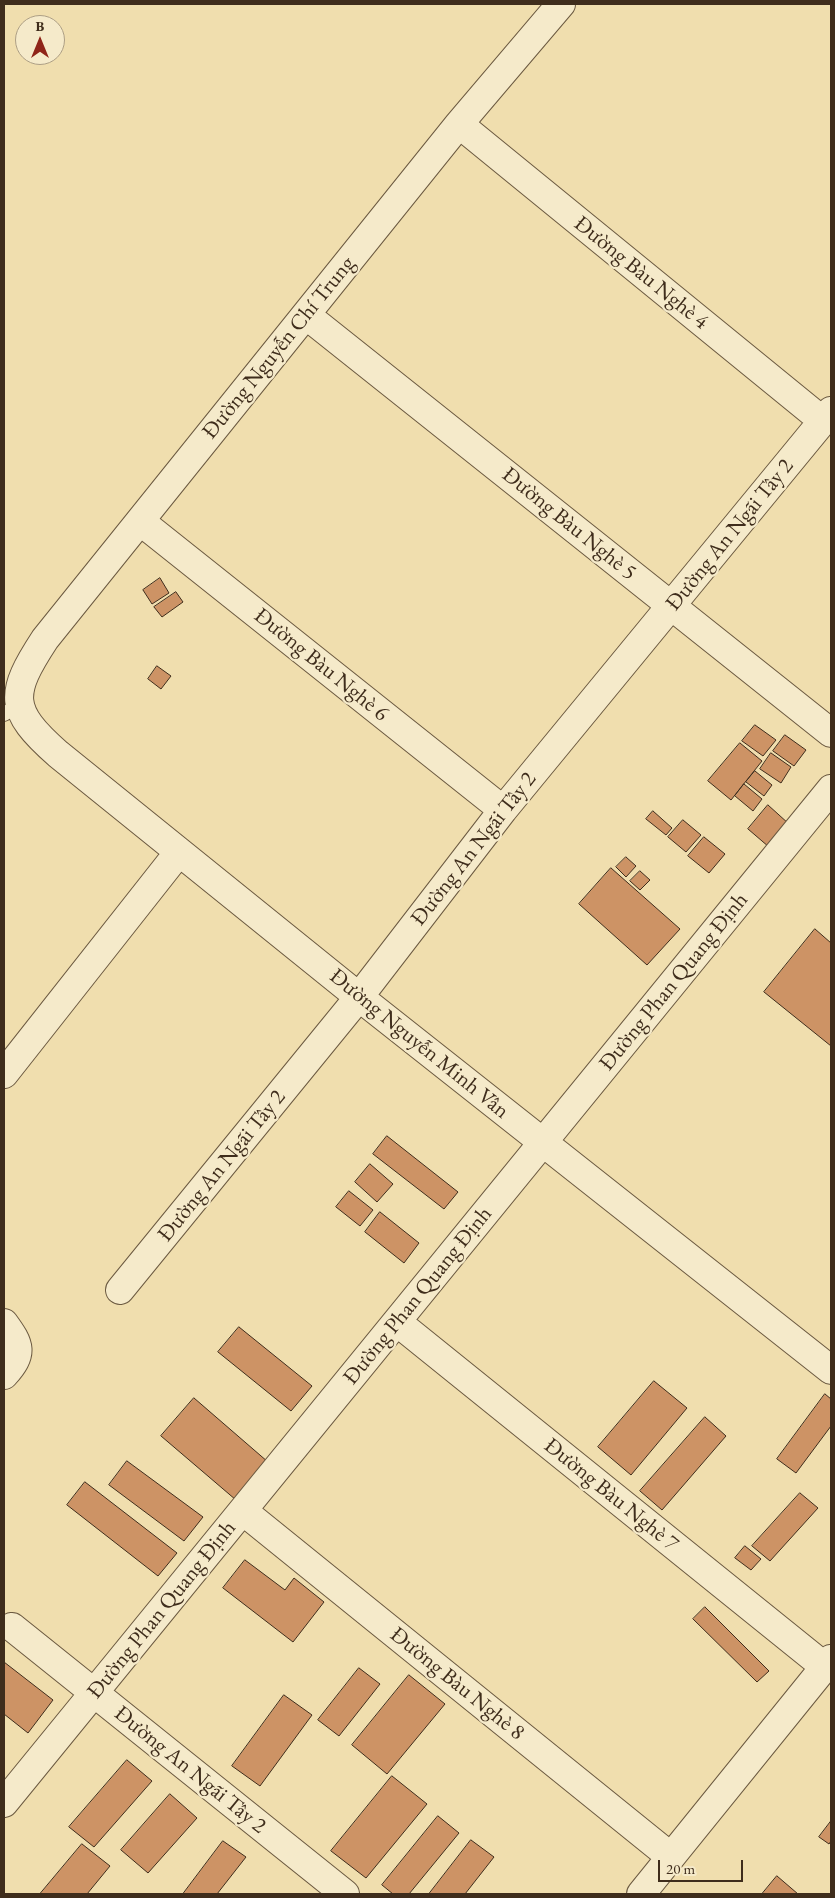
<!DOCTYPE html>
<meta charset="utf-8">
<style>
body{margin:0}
#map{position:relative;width:835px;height:1898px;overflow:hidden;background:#f0deae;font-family:"EB Garamond",serif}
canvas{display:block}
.frame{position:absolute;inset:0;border:5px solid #3f2d1c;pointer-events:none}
.north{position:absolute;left:15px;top:15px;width:50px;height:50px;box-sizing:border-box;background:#f5eaca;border:1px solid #ac9e84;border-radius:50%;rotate:0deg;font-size:14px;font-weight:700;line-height:20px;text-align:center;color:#3f2d1c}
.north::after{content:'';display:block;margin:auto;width:18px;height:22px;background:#8f2418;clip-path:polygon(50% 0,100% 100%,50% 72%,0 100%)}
.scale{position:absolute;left:658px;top:1860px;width:85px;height:22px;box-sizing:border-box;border:2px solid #3f2d1c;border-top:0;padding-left:6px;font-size:15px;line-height:18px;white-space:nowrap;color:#3f2d1c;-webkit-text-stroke:4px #f5eaca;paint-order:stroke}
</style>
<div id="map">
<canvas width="835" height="1898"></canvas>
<div class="frame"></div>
<div class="north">B</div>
<div class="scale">20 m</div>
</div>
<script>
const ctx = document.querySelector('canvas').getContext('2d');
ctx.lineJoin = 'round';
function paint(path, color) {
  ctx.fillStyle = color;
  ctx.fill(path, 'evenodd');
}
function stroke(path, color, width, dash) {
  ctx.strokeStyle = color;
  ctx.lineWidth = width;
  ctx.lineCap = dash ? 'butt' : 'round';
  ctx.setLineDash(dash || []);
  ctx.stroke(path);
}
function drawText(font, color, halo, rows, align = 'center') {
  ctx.font = font + ' "EB Garamond",serif';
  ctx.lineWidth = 4.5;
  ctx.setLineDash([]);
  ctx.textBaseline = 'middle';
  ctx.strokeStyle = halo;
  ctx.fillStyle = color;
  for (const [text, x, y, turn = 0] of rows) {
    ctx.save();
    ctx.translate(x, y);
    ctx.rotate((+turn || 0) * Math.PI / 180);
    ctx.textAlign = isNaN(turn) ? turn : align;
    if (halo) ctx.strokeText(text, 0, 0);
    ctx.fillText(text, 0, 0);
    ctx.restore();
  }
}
const building = new Path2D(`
 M160 578 169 593 152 604 143 590Z
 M176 592 183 602 162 617 154 607Z
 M157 666 171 676 161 689 148 679Z
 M755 725 776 740 763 756 742 741Z
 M785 735 806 750 794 766 773 751Z
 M740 743 762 761 731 800 708 781Z
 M771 753 791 767 781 783 760 769Z
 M755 771 772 785 764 796 746 782Z
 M744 784 762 799 753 811 735 796Z
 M768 805 789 824 769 847 748 829Z
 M653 811 672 828 666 835 646 819Z
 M683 820 701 835 686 852 668 837Z
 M704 837 725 854 709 873 688 856Z
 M626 857 636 866 626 877 616 867Z
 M611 868 680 929 647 965 579 904Z
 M640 871 650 880 640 890 630 881Z
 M815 929 831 943V1046L764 992Z
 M387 1136 458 1192 444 1209 373 1154Z
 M370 1164 393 1184 377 1202 355 1182Z
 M349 1191 373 1210 360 1226 336 1207Z
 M380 1212 419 1243 404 1263 365 1232Z
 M239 1327 312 1386 291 1411 218 1352Z
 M654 1381 687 1408 631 1475 598 1447Z
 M825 1394 831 1399V1426L796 1473 777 1459Z
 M194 1398 268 1462 236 1500 161 1436Z
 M705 1417 726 1436 662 1510 640 1491Z
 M127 1461 203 1517 184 1541 109 1485Z
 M85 1482 177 1553 158 1576 67 1505Z
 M800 1493 818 1508 770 1561 752 1546Z
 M745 1546 761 1559 751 1570 735 1558Z
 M245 1560 285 1590 294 1578 324 1602 293 1642 223 1588Z
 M705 1607 769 1671 757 1682 693 1619Z
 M4 1662 53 1700 28 1733 4 1714Z
 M359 1668 380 1684 339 1736 318 1720Z
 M409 1675 445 1704 387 1774 352 1745Z
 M284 1695 312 1715 260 1786 232 1766Z
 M127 1760 152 1781 94 1847 69 1827Z
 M392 1776 427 1804 366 1878 331 1851Z
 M170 1794 197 1818 148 1873 121 1850Z
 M438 1816 459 1833 409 1894H393L382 1885Z
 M831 1821V1841L829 1844 819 1837Z
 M471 1840 494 1857 465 1894H429Z
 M223 1841 246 1857 217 1894H183Z
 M82 1844 110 1866 87 1894H40Z
 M777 1876 798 1894H762Z`);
paint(building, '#cd9365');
stroke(building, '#3f2d1c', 1);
const lane = new Path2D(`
 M4 714 19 705`);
const street = new Path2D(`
 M561 4 459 124 45 639C9 694 8 710 58 754L359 997 831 1370
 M459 124 823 421
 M306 315 831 733
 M140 521 503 810
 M4 1074 179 852
 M120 1290 359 997 503 810 831 411
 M397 1322 825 1667
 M4 1323C20 1345 24 1353 4 1375
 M243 1511 671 1857
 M12 1627 345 1894
 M4 1803 831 789
 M641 1894 831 1659`);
stroke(lane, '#6b5940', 16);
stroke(street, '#6b5940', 30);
stroke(lane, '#f5eaca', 14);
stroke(street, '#f5eaca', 28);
drawText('22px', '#3f2d1c', '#f5eaca', [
 ["Đường Bàu Nghè 4",641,273,39],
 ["Đường Nguyễn Chí Trung",279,348,-51],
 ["Đường Bàu Nghè 5",569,524,39],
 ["Đường An Ngãi Tây 2",730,535,-51],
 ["Đường Bàu Nghè 6",321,665,39],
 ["Đường An Ngãi Tây 2",474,849,-52],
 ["Đường Phan Quang Định",674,982,-51],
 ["Đường Nguyễn Minh Vân",419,1044,39],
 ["Đường An Ngãi Tây 2",222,1166,-51],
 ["Đường Phan Quang Định",418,1296,-51],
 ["Đường Bàu Nghè 7",611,1495,39],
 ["Đường Phan Quang Định",162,1610,-51],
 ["Đường Bàu Nghè 8",457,1684,39],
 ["Đường An Ngãi Tây 2",190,1770,39]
]);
</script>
